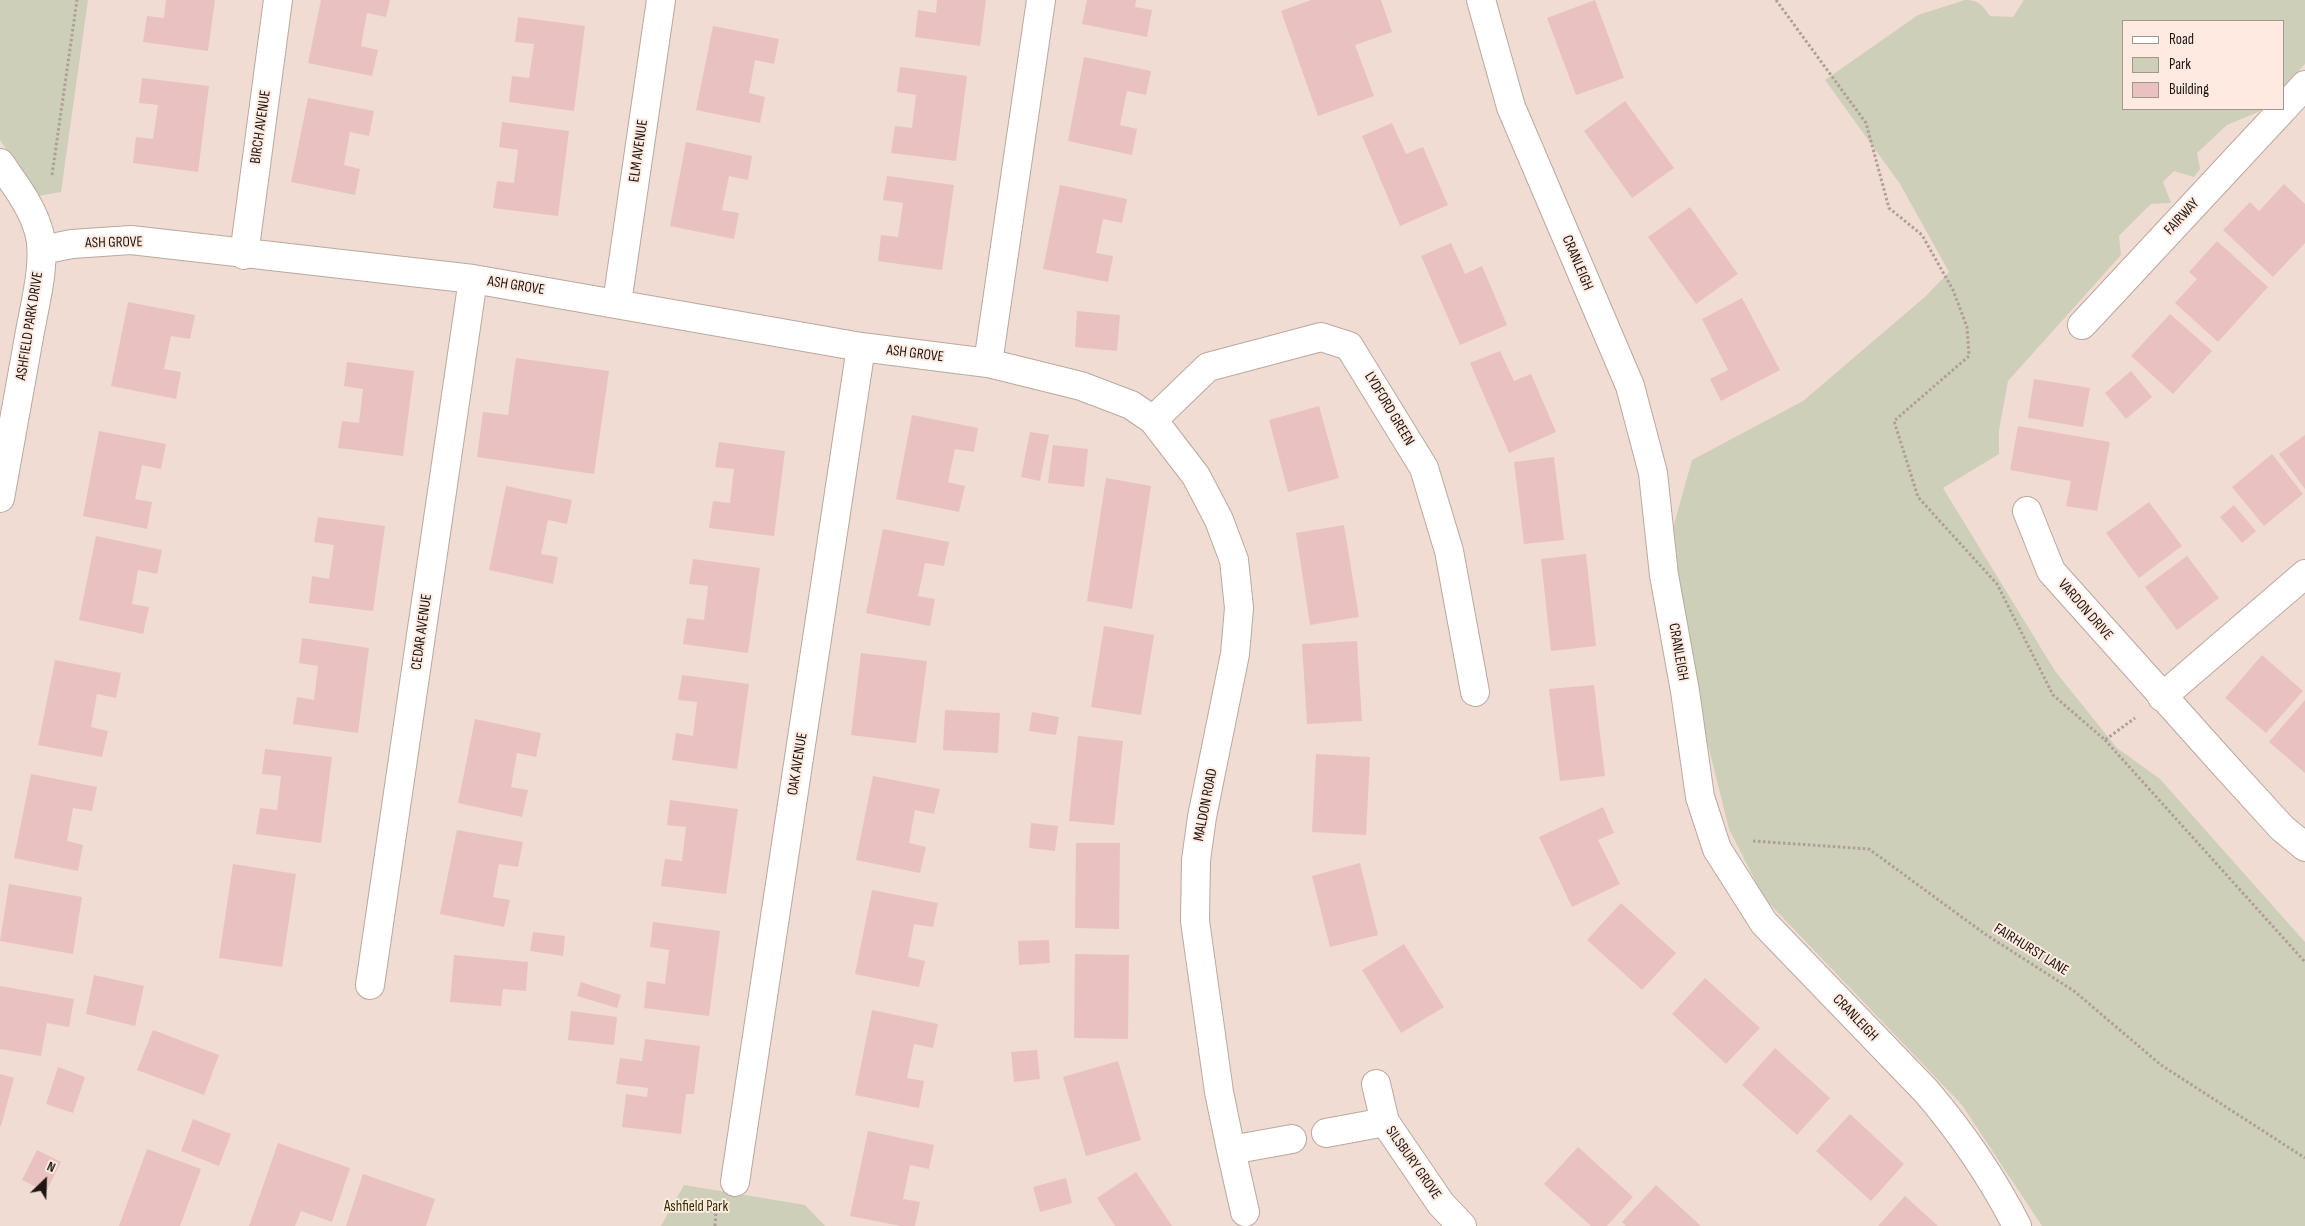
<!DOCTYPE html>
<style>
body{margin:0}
#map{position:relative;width:2305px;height:1226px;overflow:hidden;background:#f0dcd3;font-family:"Sofia Sans Condensed",sans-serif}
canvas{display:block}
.legend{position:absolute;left:2122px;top:20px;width:162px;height:90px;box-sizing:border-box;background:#feeae0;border:1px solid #a4958e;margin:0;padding:6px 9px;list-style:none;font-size:15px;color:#1c1512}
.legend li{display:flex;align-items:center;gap:10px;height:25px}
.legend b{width:25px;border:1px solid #a4958e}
.north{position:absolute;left:20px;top:1156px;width:50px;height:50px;-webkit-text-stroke:4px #feeae0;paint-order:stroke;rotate:24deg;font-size:14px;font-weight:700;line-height:20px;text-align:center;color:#1c1512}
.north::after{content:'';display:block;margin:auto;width:18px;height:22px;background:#1c1512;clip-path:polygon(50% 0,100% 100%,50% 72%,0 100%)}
</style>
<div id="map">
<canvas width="2305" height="1226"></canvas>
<ul class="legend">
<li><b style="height:6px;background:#fff"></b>Road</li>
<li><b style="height:14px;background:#cecfb9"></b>Park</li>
<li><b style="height:14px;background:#eac1c1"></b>Building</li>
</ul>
<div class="north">N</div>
</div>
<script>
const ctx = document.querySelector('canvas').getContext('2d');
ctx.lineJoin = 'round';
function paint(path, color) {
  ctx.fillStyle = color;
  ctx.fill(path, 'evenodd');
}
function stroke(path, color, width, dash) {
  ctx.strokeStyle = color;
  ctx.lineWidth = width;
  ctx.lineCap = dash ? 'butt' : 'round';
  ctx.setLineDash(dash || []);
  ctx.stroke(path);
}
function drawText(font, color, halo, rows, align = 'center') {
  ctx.font = font + ' "Sofia Sans Condensed",sans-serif';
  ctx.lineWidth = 4;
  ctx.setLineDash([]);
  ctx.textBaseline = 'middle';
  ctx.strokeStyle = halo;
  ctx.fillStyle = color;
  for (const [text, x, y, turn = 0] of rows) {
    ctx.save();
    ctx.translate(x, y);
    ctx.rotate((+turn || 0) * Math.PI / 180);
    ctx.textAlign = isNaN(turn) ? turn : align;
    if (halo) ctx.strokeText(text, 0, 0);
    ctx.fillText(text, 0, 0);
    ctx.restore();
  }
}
paint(new Path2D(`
 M0 0H88L61 192 38 196 0 140Z
 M1965 0C1979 0 1982 5 1990 16L2013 17 2024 0H2305V64L2284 86V21H2124V109H2262L2258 112 2227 125 2197 153 2200 169 2194 177 2174 171 2163 182 2171 203 2151 204 2119 236 2121 255 2008 381 1999 430V454L1943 488 2055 671 2117 748 2160 779 2305 942V1226H2042L1962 1105 1764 898 1729 829 1691 677 1673 528 1692 460 1803 401 1926 296 1949 272 1900 184 1825 80 1918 15Z
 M684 1185 805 1205 825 1226H661Z`), '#cecfb9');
paint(new Path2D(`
 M166 0H215L208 51 143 42 147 16 164 18Z
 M321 0H390L386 17 367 13 361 46 378 50 372 76 308 63Z
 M937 0H986L980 46 915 37 918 10 936 13Z
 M1087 0H1136L1135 7 1152 10 1147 37 1082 24Z
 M1311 0H1381L1392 32 1355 45 1374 96 1318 116 1281 11Z
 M1595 0 1624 78 1576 95 1547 18Z
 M518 17 585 26 574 111 509 102 512 76 529 78 534 44 515 42Z
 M713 26 779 39 774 64 755 60 749 93 765 97 760 123 696 110Z
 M1084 57 1151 71 1146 95 1127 91 1120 125 1137 129 1132 155 1068 141Z
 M900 67 967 76 956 161 891 153 895 126 912 128 916 95 897 92Z
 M142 78 209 86 198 172 133 163 136 137 153 139 158 105 139 103Z
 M308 98 374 111 369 136 350 132 344 165 360 169 355 195 291 182Z
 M1625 101 1674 168 1632 198 1584 131Z
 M502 122 569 131 558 216 493 208 497 181 514 183 518 150 499 147Z
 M1392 123 1406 154 1423 147 1448 205 1400 226 1362 136Z
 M686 142 752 156 748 180 729 176 722 210 739 213 734 239 670 226Z
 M887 176 954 185 942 270 878 261 881 235 898 237 903 203 883 200Z
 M2284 184 2305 204V243L2273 277 2223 230 2250 202 2259 211Z
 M1060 185 1127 199 1122 223 1103 219 1096 253 1113 256 1108 282 1043 269Z
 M1690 207 1738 274 1696 304 1648 237Z
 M2217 241 2268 287 2218 342 2175 303 2197 279 2189 272Z
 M1451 243 1465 274 1482 266 1507 325 1460 345 1421 256Z
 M1742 298 1780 370 1721 401 1710 379 1728 370 1702 319Z
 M128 302 195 315 190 339 171 336 164 369 181 372 176 399 111 386Z
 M1077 311 1120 315 1117 351 1075 347Z
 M2170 314 2212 351 2173 394 2131 356Z
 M1500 351 1514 381 1531 374 1556 432 1509 453 1470 363Z
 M516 358 609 371 594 474 477 457 483 412 508 415Z
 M347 362 414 371 403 456 338 448 342 421 359 423 363 389 344 386Z
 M2131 371 2152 397 2126 419 2105 393Z
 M2034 379 2090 388 2083 427 2028 418Z
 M1319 406 1339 478 1288 492 1269 420Z
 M912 415 978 428 974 452 955 449 948 482 965 486 959 512 896 499Z
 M2018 426 2110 442 2097 511 2066 506 2071 481 2010 470Z
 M99 431 166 444 161 469 142 465 135 499 152 502 147 529 83 516Z
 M1030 432 1049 435 1040 481 1021 477Z
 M2305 435V489L2279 454Z
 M719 442 785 451 774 536 709 528 713 501 730 503 734 469 715 467Z
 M1053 445 1088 449 1084 487 1048 483Z
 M2272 454 2303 494 2264 526 2232 487Z
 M1554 457 1564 540 1524 544 1514 462Z
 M1106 478 1151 486 1132 609 1087 601Z
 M506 486 572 500 567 524 548 520 541 554 558 557 553 584 489 570Z
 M2149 502 2182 546 2139 578 2106 533Z
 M2234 505 2256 531 2242 543 2220 517Z
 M318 517 385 526 373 611 309 603 312 576 329 579 334 545 314 542Z
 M1344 525 1359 617 1310 625 1296 533Z
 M883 529 949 542 944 566 925 563 918 596 935 599 930 626 866 613Z
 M96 536 162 550 157 574 138 570 132 604 149 607 143 634 79 620Z
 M1586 554 1596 646 1551 651 1541 559Z
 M2187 556 2219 598 2177 630 2145 587Z
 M693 559 760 568 748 653 683 644 687 618 704 620 708 586 689 584Z
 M1104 626 1154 635 1141 715 1091 707Z
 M302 638 369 648 358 733 293 724 297 697 314 700 318 666 299 663Z
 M1357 641 1362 721 1307 724 1302 644Z
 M861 653 927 661 916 743 851 735Z
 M2262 655 2303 691 2266 733 2225 698Z
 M55 660 121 673 116 698 97 694 91 727 108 731 102 757 38 745Z
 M682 675 749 684 737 769 672 760 676 733 693 736 697 702 678 700Z
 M1594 685 1605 776 1560 781 1549 689Z
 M2305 700V773L2269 742Z
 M945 710 1000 713 998 753 943 750Z
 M1032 712 1059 717 1056 735 1029 731Z
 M475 719 541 733 536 757 517 753 511 787 528 790 522 817 458 803Z
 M1078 736 1123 741 1114 825 1069 821Z
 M265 749 332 757 321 843 256 834 260 808 277 810 281 776 262 774Z
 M1316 754 1370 757 1366 835 1312 832Z
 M31 774 97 787 92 811 73 808 67 841 83 845 78 871 14 858Z
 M873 776 940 789 934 814 915 810 909 843 926 847 920 873 856 860Z
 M670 800 738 809 726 894 661 886 665 859 682 861 686 827 667 825Z
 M1603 807 1614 833 1598 840 1620 884 1572 907 1539 837Z
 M1031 823 1058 826 1055 851 1029 848Z
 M457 830 523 842 518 867 499 864 493 897 510 900 504 927 440 914Z
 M1076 843H1120L1119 929 1075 928Z
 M1360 863 1378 935 1330 947 1312 876Z
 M233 864 296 874 282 967 219 958Z
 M9 884 82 897 73 954 0 941Z
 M872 890 938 903 933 927 914 924 908 957 925 961 919 987 855 974Z
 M1621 903 1676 953 1642 990 1587 940Z
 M653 922 720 931 709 1016 644 1008 647 981 665 984 669 950 650 947Z
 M533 932 565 936 563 956 530 951Z
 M1049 940 1050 963 1019 965 1018 941Z
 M1404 944 1444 1007 1401 1033 1362 970Z
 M1075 954 1129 955 1128 1039 1074 1038Z
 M454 955 528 962 526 991 503 989 501 1006 450 1002Z
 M94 975 144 986 135 1026 86 1014Z
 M1705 978 1760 1028 1726 1064 1672 1014Z
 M581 982 621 995 617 1008 577 996Z
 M0 986 74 999 69 1027 47 1023 41 1056 0 1049Z
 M872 1010 938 1024 933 1048 914 1044 907 1078 924 1081 919 1108 855 1095Z
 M571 1011 617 1017 614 1045 568 1040Z
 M153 1030 219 1055 204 1095 137 1070Z
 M645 1039 700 1046 694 1094H686L681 1134 622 1127 626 1094 647 1097 648 1088 616 1084 620 1058 642 1061Z
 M1775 1048 1830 1098 1797 1135 1742 1085Z
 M1037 1050 1040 1079 1014 1082 1011 1052Z
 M1118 1061 1141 1140 1086 1156 1063 1077Z
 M58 1067 85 1077 73 1113 46 1104Z
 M0 1074 14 1078 1 1126H0Z
 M1850 1114 1904 1164 1871 1201 1816 1151Z
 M193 1119 231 1134 219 1166 181 1151Z
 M868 1131 934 1145 929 1169 910 1165 903 1199 920 1202 915 1226H901L850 1216Z
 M278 1143 350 1168 332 1222 301 1211 295 1226H249Z
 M1578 1147 1633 1197 1607 1226H1591L1544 1184Z
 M147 1149 201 1169 180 1226H119Z
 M37 1150 61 1162 46 1192 22 1180Z
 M1136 1172 1172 1226H1115L1097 1198Z
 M363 1174 435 1199 426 1226H346Z
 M1066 1178 1072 1203 1040 1212 1033 1187Z
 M1656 1185 1701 1226H1626L1622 1222Z
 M1905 1196 1938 1226H1878Z`), '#eac1c1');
const minor = new Path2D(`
 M1481 0 1511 107 1630 386 1653 473 1664 575 1685 691 1700 797 1717 849 1764 923 1926 1091C1961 1132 1992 1177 2017 1226
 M2284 108 2305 85
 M0 163C15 185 32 206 39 232 47 262 34 307 29 337 19 391 10 445 0 498
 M42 250 72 244 131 240 473 279 861 347 988 363 1081 386 1131 405 1153 420 1196 476 1219 520 1234 560 1239 608 1235 654 1202 817 1196 860 1195 921 1219 1092 1231 1150 1292 1139
 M244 255 278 0
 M617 303 661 0
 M2082 325 2283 109
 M988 363 1041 0
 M1153 420 1208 367 1321 337 1349 346 1424 468 1449 551 1475 692
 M2027 511 2051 571 2221 761 2282 828 2305 847
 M2162 697 2305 574
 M370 985 473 279
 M1376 1084 1385 1122
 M1326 1133 1385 1122 1441 1204 1462 1226
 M1231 1150 1245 1212
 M735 1182 861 347`);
stroke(minor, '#bba89e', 30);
stroke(new Path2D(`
 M1776 0 1866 123 1889 208 1922 235 1953 290 1967 327 1969 356 1894 421 1918 497 1997 584 2053 695 2105 740 2135 718
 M52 175 77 0
 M2105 740 2305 962
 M1753 841 1869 849 1985 934 2074 991 2161 1065 2305 1158
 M715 1226 716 1211`), '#ae9e97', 3, [2.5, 2.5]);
stroke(minor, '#fff', 28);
drawText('15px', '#1c1512', '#feeae0', [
 ["BIRCH AVENUE",261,127,-82],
 ["ELM AVENUE",639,151,-82],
 ["FAIRWAY",2182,217,-47],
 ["ASH GROVE",114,243,-1],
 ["CRANLEIGH",1577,263,67],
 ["ASH GROVE",516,286,9],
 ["ASHFIELD PARK DRIVE",30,326,-81],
 ["ASH GROVE",915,354,7],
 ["LYDFORD GREEN",1389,409,59],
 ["VARDON DRIVE",2085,610,49],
 ["CEDAR AVENUE",422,632,-82],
 ["CRANLEIGH",1678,652,80],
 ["OAK AVENUE",798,764,-81],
 ["MALDON ROAD",1206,805,-79],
 ["FAIRHURST LANE",2031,950,32],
 ["CRANLEIGH",1855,1018,46],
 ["SILSBURY GROVE",1413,1163,55]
]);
drawText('15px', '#303004', '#feeae0', [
 ["Ashfield Park",696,1207]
]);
</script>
